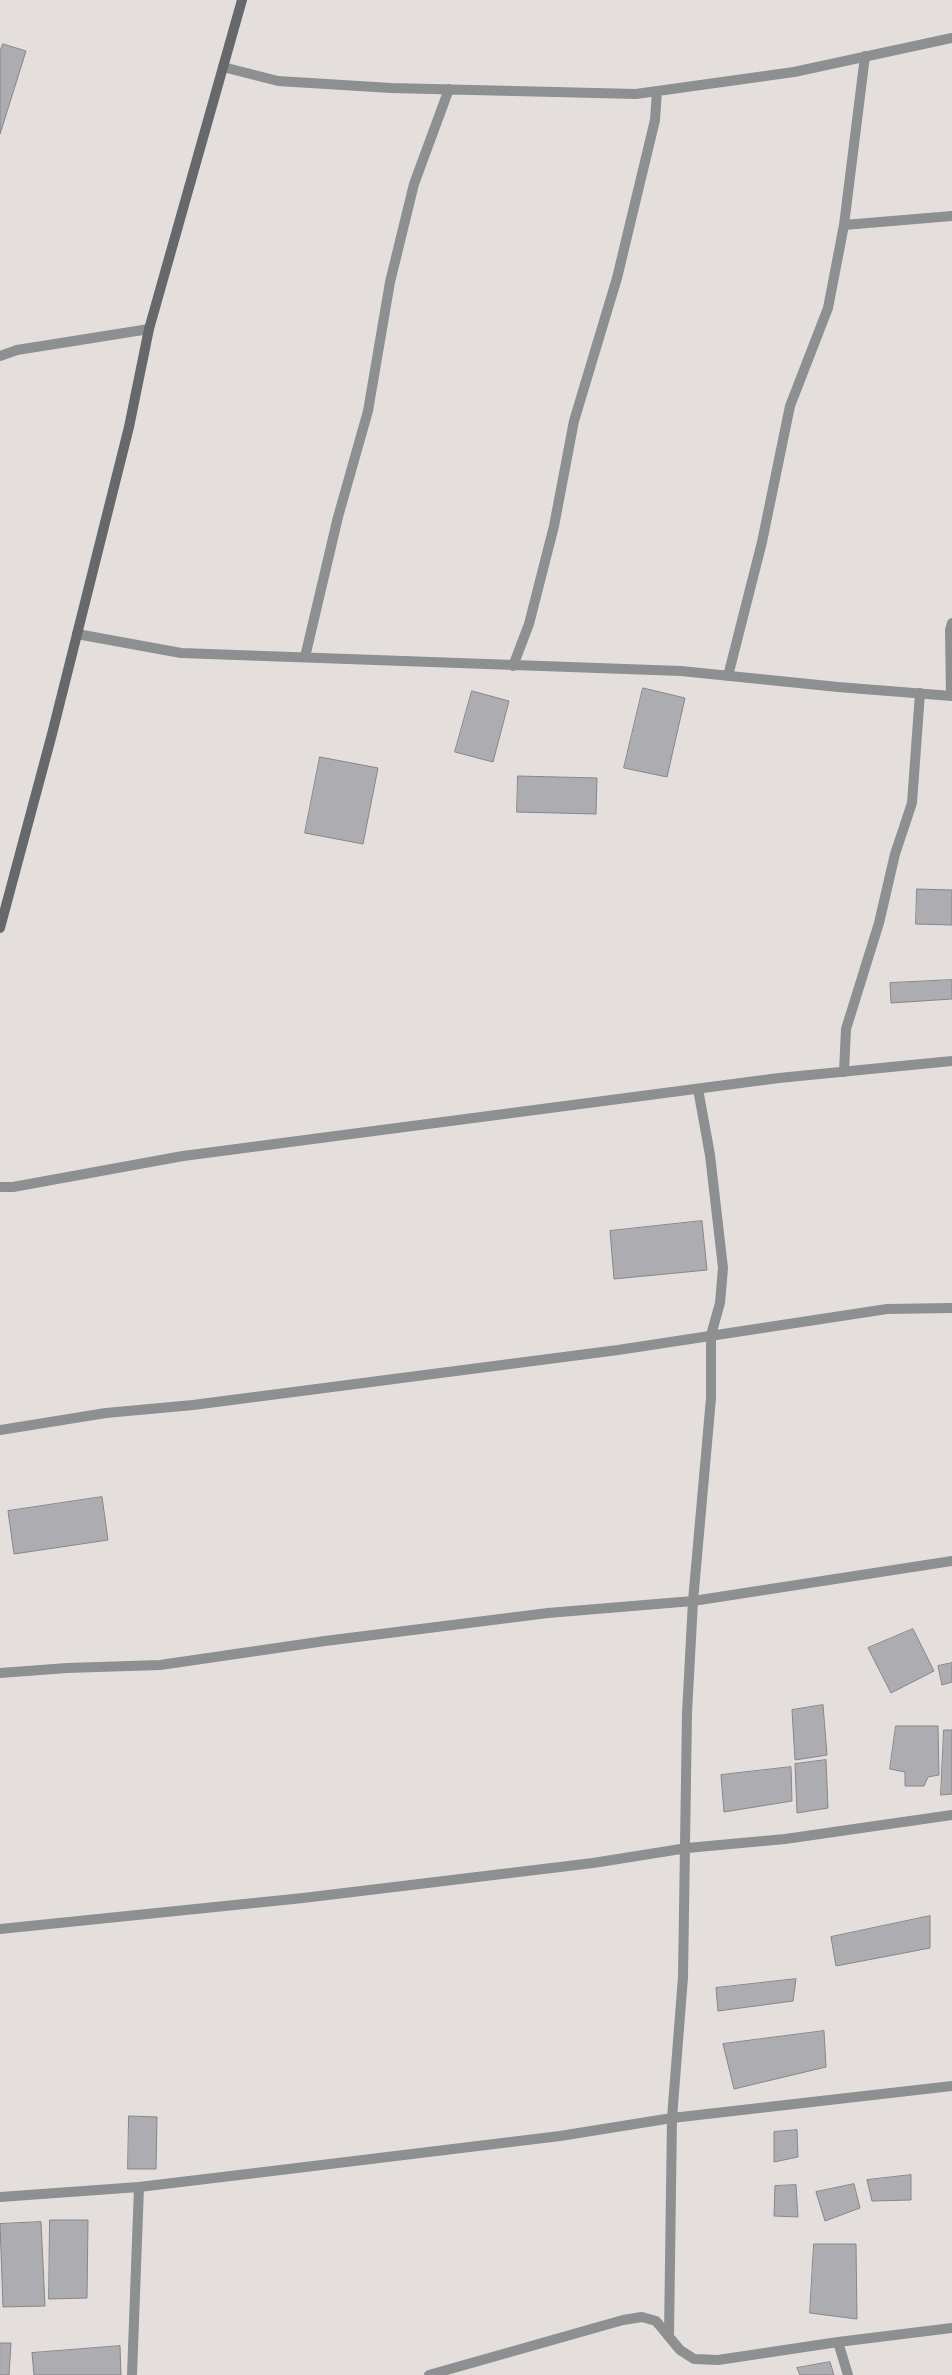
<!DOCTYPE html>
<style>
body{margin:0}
canvas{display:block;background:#e4dfdc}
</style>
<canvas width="952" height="2375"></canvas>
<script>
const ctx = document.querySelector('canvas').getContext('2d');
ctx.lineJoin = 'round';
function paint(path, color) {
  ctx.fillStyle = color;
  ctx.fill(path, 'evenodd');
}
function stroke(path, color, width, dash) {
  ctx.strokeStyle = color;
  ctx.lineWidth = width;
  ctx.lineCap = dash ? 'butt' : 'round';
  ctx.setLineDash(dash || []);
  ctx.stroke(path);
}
const building = new Path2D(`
 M3 44 26 51 0 134V52Z
 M643 688 685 698 667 777 624 768Z
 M472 691 509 701 493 762 455 752Z
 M320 757 378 768 363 844 305 833Z
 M518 776 597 778 596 814 517 812Z
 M917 889 952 890V925L916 924Z
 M952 980V999L891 1003 890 983Z
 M702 1221 707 1270 614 1279 610 1231Z
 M102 1497 108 1540 14 1554 8 1511Z
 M913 1629 934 1671 891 1693 868 1648Z
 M952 1663V1682L942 1685 938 1666Z
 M823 1705 827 1755 795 1760 792 1710Z
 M896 1726H938L939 1775 928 1777 924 1786H905V1772L890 1769Z
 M944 1730H952V1794L941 1795Z
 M826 1760 828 1808 797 1813 795 1764Z
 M791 1767 792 1801 724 1812 721 1775Z
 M930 1916V1948L836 1966 831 1937Z
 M796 1979 793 2001 718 2011 716 1988Z
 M824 2031 826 2067 734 2089 723 2044Z
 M129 2116 157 2117 156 2169H128Z
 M797 2130 798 2157 774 2162V2132Z
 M911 2175V2200L872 2201 867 2180Z
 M854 2184 860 2208 825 2221 816 2192Z
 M796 2185 798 2217 774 2216 775 2186Z
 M50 2220H88L87 2298 49 2299Z
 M41 2222 45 2306 3 2307 0 2224Z
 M814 2244H856L857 2319 810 2313Z
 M0 2343H11L9 2375H0Z
 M120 2346 121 2375H34L32 2353Z
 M830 2362 834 2375H800L797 2368Z`);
paint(building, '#adacb1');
stroke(building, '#87868b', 1);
stroke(new Path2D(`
 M223 67 278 81 391 88 636 94 794 72 952 38
 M844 225 952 216
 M0 356 17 350 149 329
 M77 634 181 653 681 671 838 687 952 696
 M305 657 338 517 368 411 390 282 414 184 449 89
 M513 666 529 624 554 526 574 421 617 278 655 120 657 91
 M728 676 762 542 790 406 828 308 844 225 865 56
 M951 696 950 630 952 623
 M844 1072 846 1029 879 923 895 854 912 803 920 693
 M0 1187H13L183 1156 779 1078 952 1061
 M0 1430 106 1413 193 1405 618 1350 887 1309 952 1308
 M0 1673 67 1668 160 1665 325 1641 548 1613 693 1601 952 1561
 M0 1929 303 1898 593 1863 687 1848 785 1839 952 1815
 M0 2197 139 2187 264 2172 560 2136 672 2118 952 2086
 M669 2335 672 2118 683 1977 687 1713 693 1601 711 1398V1335L720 1303 723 1268 710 1155 698 1089
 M838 2342 848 2375
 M132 2375 139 2187
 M429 2375 623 2320 642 2317 656 2321 680 2350 694 2359 718 2360 838 2342 952 2328`), '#8e8f91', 10);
stroke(new Path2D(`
 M0 928 52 734 129 427 149 329 242 0`), '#67686b', 10);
</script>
